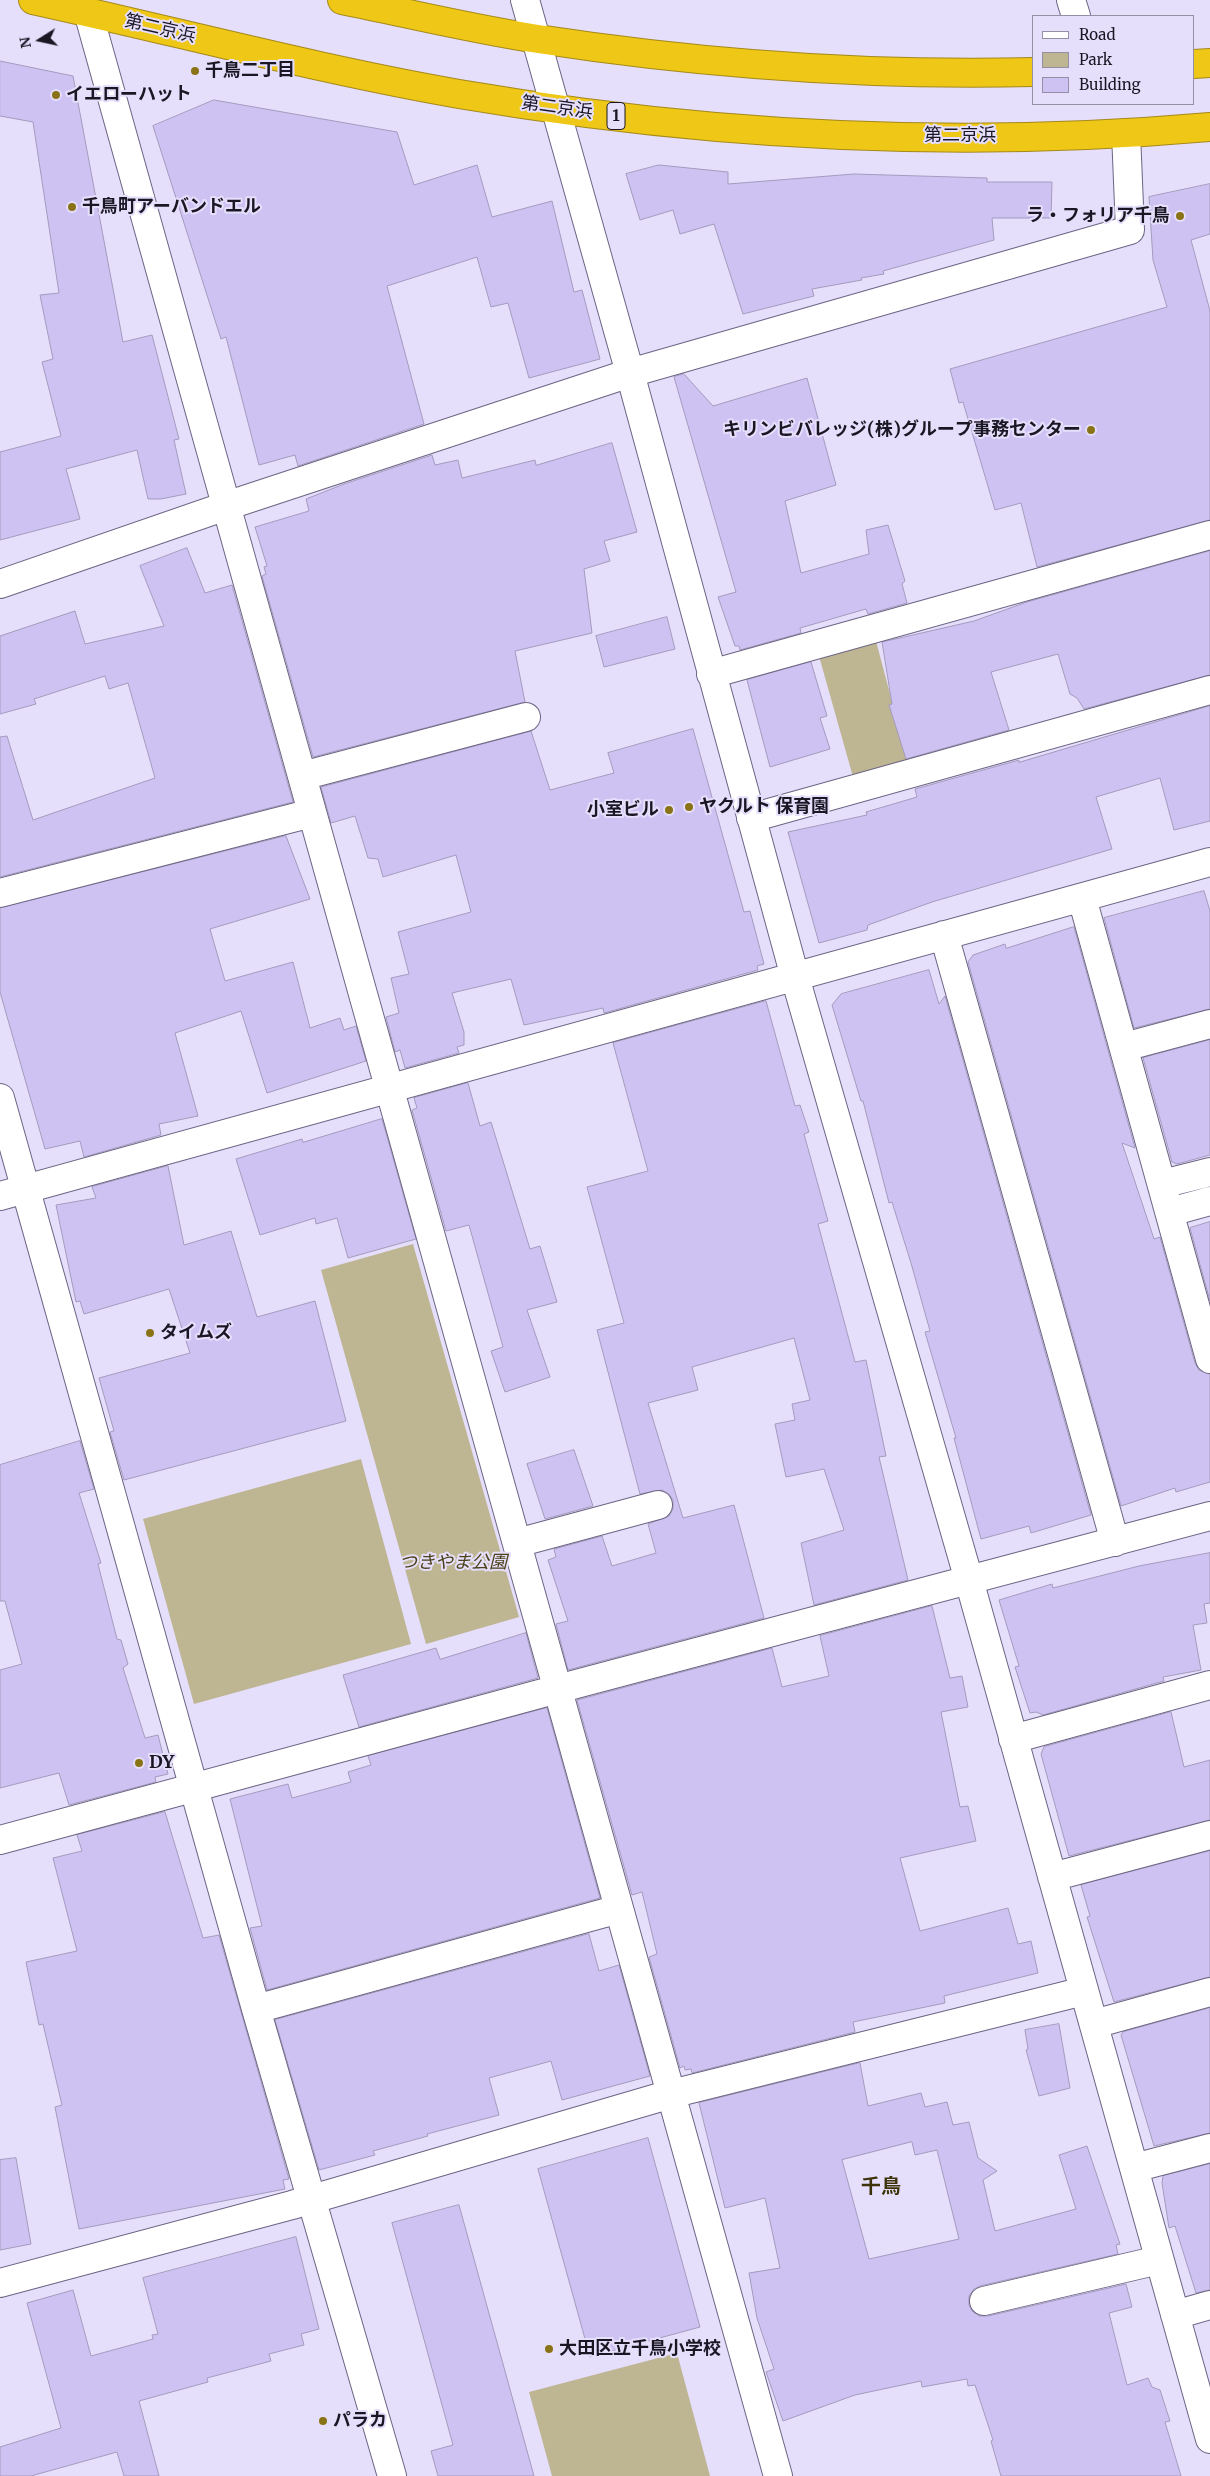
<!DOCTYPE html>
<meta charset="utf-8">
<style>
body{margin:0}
#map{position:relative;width:1210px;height:2476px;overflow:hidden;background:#e6dffc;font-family:Merriweather,serif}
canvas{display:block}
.legend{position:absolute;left:1032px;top:15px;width:162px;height:90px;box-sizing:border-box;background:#e6dffc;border:1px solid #948fa5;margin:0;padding:6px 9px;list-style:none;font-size:15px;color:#1a1623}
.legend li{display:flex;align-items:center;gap:10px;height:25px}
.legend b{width:25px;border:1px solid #948fa5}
.north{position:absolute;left:15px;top:15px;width:50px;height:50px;-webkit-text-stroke:4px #e6dffc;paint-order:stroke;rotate:260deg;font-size:14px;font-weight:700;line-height:20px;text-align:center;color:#1a1623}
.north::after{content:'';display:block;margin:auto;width:18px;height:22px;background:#1a1623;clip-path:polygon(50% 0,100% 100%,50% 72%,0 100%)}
</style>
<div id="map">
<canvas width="1210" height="2476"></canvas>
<ul class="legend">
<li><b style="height:6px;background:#fff"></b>Road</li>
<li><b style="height:14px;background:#beb593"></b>Park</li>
<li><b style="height:14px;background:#cec2f3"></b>Building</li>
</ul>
<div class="north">N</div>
</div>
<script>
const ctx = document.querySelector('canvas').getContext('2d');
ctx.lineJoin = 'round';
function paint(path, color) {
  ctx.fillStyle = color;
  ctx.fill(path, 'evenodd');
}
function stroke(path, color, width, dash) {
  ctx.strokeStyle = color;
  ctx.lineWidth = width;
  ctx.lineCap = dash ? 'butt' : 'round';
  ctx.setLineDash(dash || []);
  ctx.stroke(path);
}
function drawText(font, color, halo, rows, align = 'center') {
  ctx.font = font + ' Merriweather,"Noto Sans JP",serif';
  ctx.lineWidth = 4;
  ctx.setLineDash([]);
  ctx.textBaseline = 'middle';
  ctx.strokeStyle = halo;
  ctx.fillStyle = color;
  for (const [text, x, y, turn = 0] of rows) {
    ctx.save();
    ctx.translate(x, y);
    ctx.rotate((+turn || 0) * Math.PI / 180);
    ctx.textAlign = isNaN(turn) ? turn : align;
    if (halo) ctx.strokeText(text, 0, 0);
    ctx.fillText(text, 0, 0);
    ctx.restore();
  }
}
paint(new Path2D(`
 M876 641 908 762 853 777 819 656Z
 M413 1244 519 1617 426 1644 321 1270Z
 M361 1459 411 1644 194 1704 143 1519Z
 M677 2353 710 2476H552L529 2392Z`), '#beb593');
const building = new Path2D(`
 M0 61 73 76 123 342 152 335 179 439 174 440 186 494 161 499H148L137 450 66 469 80 519 0 540V452L61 436 42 362 53 359 40 295 59 293 33 122 0 116Z
 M214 100 397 132 414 185 477 165 492 217 552 201 574 292 582 290 600 359 529 378 508 303 491 307 477 257 387 286 424 424 298 466 295 455 259 465 226 337 221 339 153 126Z
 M659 165 728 172V184L854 174 987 178V182H1052L1051 218H992L994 240 883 271 884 274 861 278 862 280 812 289 814 296 743 314 714 224 680 234 673 210 640 220 626 174Z
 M1210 184V234L1191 240 1210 311V520L1037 567 1021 503 995 510 963 402 959 403 950 369 1167 307 1153 260 1149 197Z
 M684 374 713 406 807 378 836 485 785 501 801 573 869 554 866 530 888 525 905 581 902 584 907 603 868 614 866 609 800 628 801 633 740 650 739 646H735L718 597 736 592 674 377Z
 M612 443 637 532 604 541 610 561 584 569 592 633 515 651 525 702 313 757 262 576 266 574 264 567 267 566 255 527 309 511 306 499 344 484 432 455 435 465 458 460 462 478 535 460 536 465Z
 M187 548 205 593 232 585 293 802 0 877V737L7 736 33 820 155 778 128 683 109 689 105 676 34 699 36 704 0 714V636L75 611 85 644 164 626 140 566Z
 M1210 551V675L1084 709 1077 698 1070 694 1058 654 991 672 1009 730 906 759 889 705 892 704 882 642 974 621 1027 602Z
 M667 617 675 649 604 667 596 636Z
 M811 662 827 716 820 718 830 749 770 767 747 680Z
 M1210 706V821L1174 830 1160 778 1096 797 1112 849 932 902 868 925 867 930 819 943 788 832 867 815 866 812 917 797 915 789 1019 760V762Z
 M693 729 744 912 750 911 764 964 757 966 758 970 604 1013 603 1008 524 1025 511 979 452 993 464 1032V1045L457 1047 459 1053 405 1068 400 1050 395 1052 386 1017 399 1013 391 978 409 974 398 932 471 912 456 855 383 877 378 859 368 858 355 816 331 823 321 787 531 731 550 790 614 773 608 753Z
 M286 836 310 899 210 929 225 981 293 962 310 1028 340 1018 344 1030 356 1026 366 1061 267 1093 241 1011 175 1033 198 1116 159 1124 161 1135 84 1157 80 1141 45 1149 0 992V908Z
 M1204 891 1210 911V1009L1134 1028 1104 918Z
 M1074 927 1135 1148 1122 1143 1154 1239 1160 1237 1195 1363 1199 1370 1210 1374V1482L1176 1492 1175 1488 1121 1506 968 962 973 955 1005 944 1006 948Z
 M929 970 939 1004 945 996 1091 1515 1031 1533 1029 1526 981 1539 954 1438H956L925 1332 930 1331 911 1263 892 1202 889 1203 863 1101H861L832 1005 841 994Z
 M766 1001 795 1106 800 1105 809 1132 804 1134 828 1221 818 1224 855 1362 866 1360 886 1456 879 1457 908 1580 814 1605 801 1543 844 1530 824 1469 786 1477 775 1424 795 1420 792 1404 810 1400 794 1338 692 1367 698 1390 648 1403 683 1518 734 1505 764 1618 568 1670 556 1624 568 1621 548 1560 556 1557 554 1549 602 1536 612 1566 656 1553 648 1524 669 1516 673 1509V1500L669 1494 662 1490 640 1494 597 1330 624 1323 587 1187 648 1171 613 1043Z
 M1210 1040V1155L1177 1164 1172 1162 1143 1058Z
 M468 1083 480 1126 491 1122 530 1249 540 1246 557 1302 527 1310 550 1377 505 1392 491 1351 503 1347 469 1225 446 1231 412 1110 417 1108 414 1098Z
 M382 1119 416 1239 348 1258 337 1218 316 1224 315 1218 260 1235 236 1159 302 1139 303 1142Z
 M168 1166 184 1245 231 1231 257 1317 315 1301 346 1421 124 1480 110 1432 114 1431 99 1378 190 1353 169 1289 84 1314 80 1301 76 1302 56 1205 96 1198 92 1187Z
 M1210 1222V1301L1190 1228Z
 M80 1441 94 1489 79 1493 101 1563 98 1564 117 1639 121 1640 128 1664 123 1668 145 1738 158 1735 168 1774 155 1777 156 1782 69 1805 59 1773 0 1788V1670L22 1664 5 1601H0V1465Z
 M574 1450 593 1506 545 1519 527 1464Z
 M1210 1553V1603L1204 1604 1207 1623 1193 1625 1201 1670 1163 1677 1164 1681 1043 1715 1036 1712 1030 1713 1015 1667 1019 1666 999 1600 1052 1584 1053 1588 1139 1566Z
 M932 1606 950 1678 962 1676 968 1707 941 1712 960 1807 968 1806 976 1841 900 1858 920 1931 1008 1908 1018 1944 1031 1941 1038 1973 944 1996 945 2003 853 2022 855 2032 692 2073 691 2069 685 2070 684 2066 680 2068 649 1957 657 1954 642 1892 632 1895 577 1700 772 1648 782 1687 829 1676 820 1636Z
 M526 1633 538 1678 359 1727 343 1675 436 1648 440 1659Z
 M547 1708 600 1898 267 1990 250 1928 262 1926 230 1799 288 1784 292 1798 351 1782 348 1772 371 1765 368 1756Z
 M1171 1712 1184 1767 1210 1760V1820L1069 1856 1041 1754 1044 1747Z
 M165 1812 203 1938 219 1935 289 2179 283 2180 285 2189 79 2229 55 2107 62 2105 43 2024 39 2025 26 1962 77 1951 53 1858 82 1851 77 1835Z
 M1210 1851V1977L1114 2002 1087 1917 1090 1916 1081 1885Z
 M589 1934 599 1971 619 1965 650 2076 562 2100 551 2061 489 2078 499 2115 427 2134 428 2136 373 2151 375 2155 319 2170 275 2020Z
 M1210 2008V2133L1154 2146 1121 2035 1123 2032Z
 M1059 2024 1070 2088 1039 2096 1026 2050 1028 2049 1025 2030Z
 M860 2063 868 2106 921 2093 925 2107 947 2102 953 2125 969 2122 978 2158 997 2171 983 2180 995 2231 1076 2209 1059 2155 1087 2146 1120 2244 1116 2245 1118 2254 980 2286 974 2289 969 2296V2305L972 2311 979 2316H988L1126 2284 1132 2307 1109 2313 1127 2385 1148 2378 1152 2387 1160 2390 1170 2421 1165 2422 1181 2476H1001L991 2441 993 2440 975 2385 968 2386 967 2379 922 2387 921 2381 855 2395 783 2421 766 2372 774 2369 757 2318 749 2273 780 2268 765 2198 725 2208 699 2103ZM912 2142 915 2155 937 2150 959 2239 869 2259 842 2160Z
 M648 2138 700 2327 590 2357 538 2169Z
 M16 2158 31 2244 0 2250V2160Z
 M1210 2164V2290L1196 2293 1175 2226 1169 2228 1162 2183 1163 2176Z
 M459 2205 534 2476H438L431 2451 453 2445 392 2223Z
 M296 2237 319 2329 301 2334 304 2345 269 2354 271 2361 207 2378 208 2382 139 2401 159 2476H124L117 2452 31 2476H0V2447L61 2428 27 2303 73 2290 91 2356 153 2339 152 2335 158 2334 143 2278Z`);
paint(building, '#cec2f3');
stroke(building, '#a39bbd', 1);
const minor = new Path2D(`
 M525 0 630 373 795 977 969 1580 1210 2439
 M1071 0 1076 16
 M88 12 778 2476
 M0 584 226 506 630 373 1130 230 1126 133
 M711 674 1210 535
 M302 776 526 717
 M751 818 1210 690
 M0 893 312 813
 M1082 898 1210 1359
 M944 935 1115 1542
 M1124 1047 1210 1024
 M0 1098 256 2009 392 2476
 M1162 1184 1210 1172
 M0 1196 1210 862
 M1170 1212 1210 1201
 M517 1543 658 1505
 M1013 1739 1210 1685
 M0 1840 580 1683 1210 1516
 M1052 1877 1210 1835
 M256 2009 619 1909
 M1094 2024 1210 1992
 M1134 2168 1210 2148
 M0 2283 292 2205 671 2094 1084 1991
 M984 2301 1159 2260
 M1175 2315 1210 2305`);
const highway = new Path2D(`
 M33 0C175 31 316 69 459 94 706 136 960 149 1210 127
 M342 0C407 13 472 29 538 39 702 64 868 76 1034 72
 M1194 64 1210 63`);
stroke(minor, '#6c6483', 30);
stroke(highway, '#a4891b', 30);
stroke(minor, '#fff', 28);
stroke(highway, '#efc716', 28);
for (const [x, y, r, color] of [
 [195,71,5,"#8a7316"],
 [56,95,5,"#8a7316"],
 [72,207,5,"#8a7316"],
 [1180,216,5,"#8a7316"],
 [1091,430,5,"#8a7316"],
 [689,807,5,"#8a7316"],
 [669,810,5,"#8a7316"],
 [150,1333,5,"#8a7316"],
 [139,1763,5,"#8a7316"],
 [549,2349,5,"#8a7316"],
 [323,2421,5,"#8a7316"]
]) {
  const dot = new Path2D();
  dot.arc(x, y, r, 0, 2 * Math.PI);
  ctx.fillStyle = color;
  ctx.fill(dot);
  stroke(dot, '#e6dffc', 2);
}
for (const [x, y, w] of [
 [616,116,18]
]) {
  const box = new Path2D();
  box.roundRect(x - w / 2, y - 13.5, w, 27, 4);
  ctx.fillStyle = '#e6dffc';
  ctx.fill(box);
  stroke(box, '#1a1623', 1);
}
drawText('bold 16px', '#1a1623', null, [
 ["1",616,116]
]);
drawText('18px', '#1a1623', '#e6dffc', [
 ["第二京浜",160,29,13],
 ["第二京浜",557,108,8],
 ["第二京浜",960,136]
]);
drawText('bold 18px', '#1a1623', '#e6dffc', [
 ["千鳥二丁目",205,71],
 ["イエローハット",66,95],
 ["千鳥町アーバンドエル",82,207],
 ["ラ・フォリア千鳥",1170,216,"right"],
 ["キリンビバレッジ(株)グループ事務センター",1081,430,"right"],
 ["ヤクルト 保育園",699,807],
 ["小室ビル",659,810,"right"],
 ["タイムズ",160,1333],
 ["DY",149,1763],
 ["大田区立千鳥小学校",559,2349],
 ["パラカ",333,2421]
], 'left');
drawText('italic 18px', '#4c4118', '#e6dffc', [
 ["つきやま公園",453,1563]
]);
drawText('bold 20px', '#3d3207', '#e6dffc', [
 ["千鳥",881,2187]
]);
</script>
